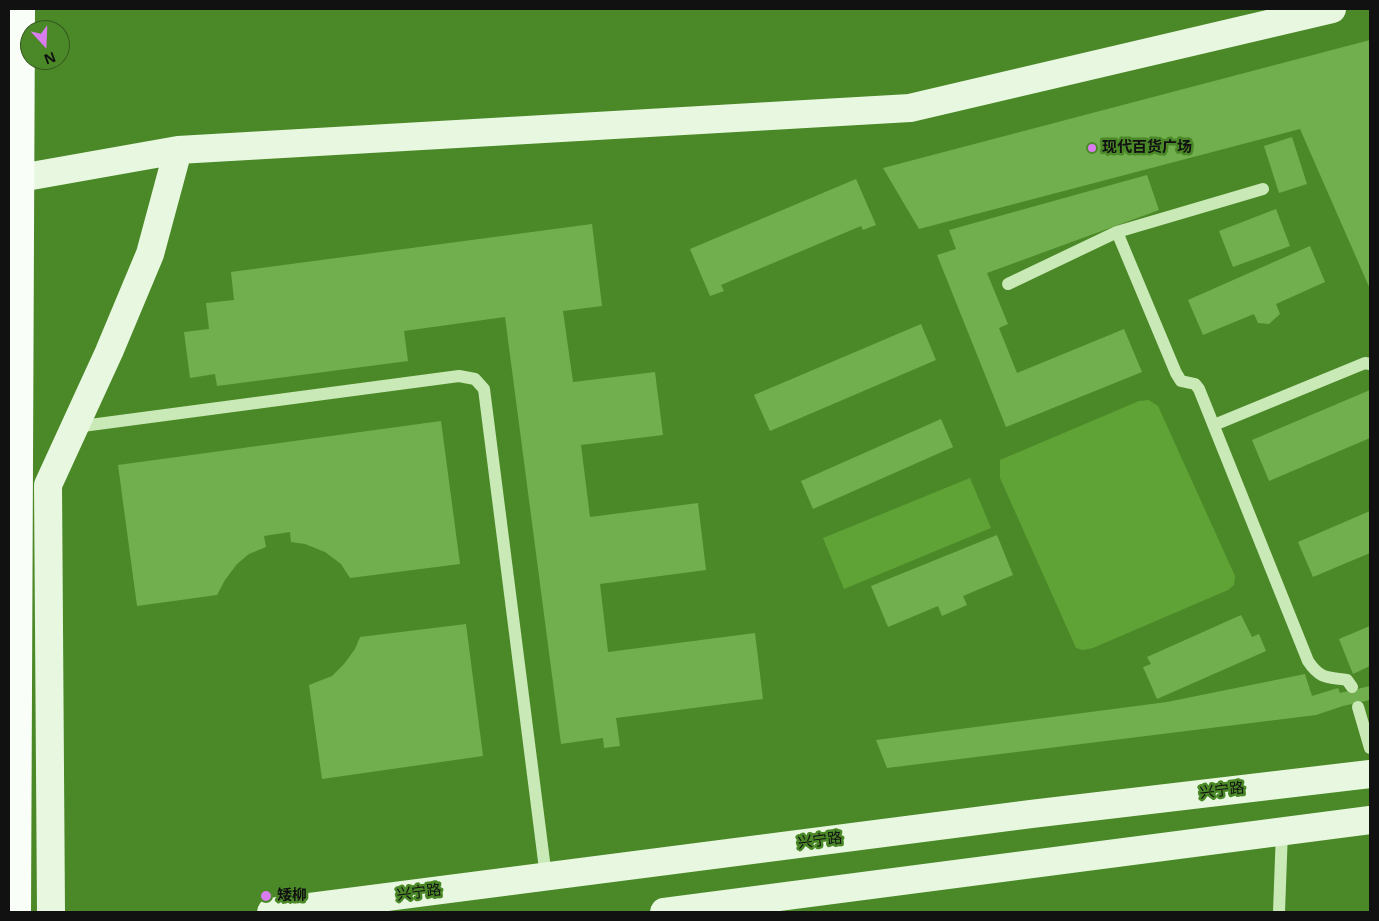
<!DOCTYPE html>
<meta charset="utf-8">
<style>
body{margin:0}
#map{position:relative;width:1379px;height:921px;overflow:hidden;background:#4b8928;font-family:"Noto Sans",sans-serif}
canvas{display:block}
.frame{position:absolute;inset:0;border:10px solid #111;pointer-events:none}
.north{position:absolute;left:20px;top:20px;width:50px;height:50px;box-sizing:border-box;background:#4b8928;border:1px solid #34591f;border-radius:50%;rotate:160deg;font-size:14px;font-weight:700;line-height:20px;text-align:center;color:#111}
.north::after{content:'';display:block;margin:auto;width:18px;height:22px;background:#d87cf0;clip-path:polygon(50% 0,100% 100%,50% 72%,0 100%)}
</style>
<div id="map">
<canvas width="1379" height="921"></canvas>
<div class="frame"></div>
<div class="north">N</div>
</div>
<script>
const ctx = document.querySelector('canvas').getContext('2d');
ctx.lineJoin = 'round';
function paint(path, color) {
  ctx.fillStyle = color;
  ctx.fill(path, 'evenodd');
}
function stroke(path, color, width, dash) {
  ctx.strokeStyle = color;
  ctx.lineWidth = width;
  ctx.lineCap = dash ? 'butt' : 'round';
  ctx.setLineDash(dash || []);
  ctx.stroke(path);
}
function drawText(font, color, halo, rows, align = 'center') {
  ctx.font = font + ' "Noto Sans","Noto Sans SC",sans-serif';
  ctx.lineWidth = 5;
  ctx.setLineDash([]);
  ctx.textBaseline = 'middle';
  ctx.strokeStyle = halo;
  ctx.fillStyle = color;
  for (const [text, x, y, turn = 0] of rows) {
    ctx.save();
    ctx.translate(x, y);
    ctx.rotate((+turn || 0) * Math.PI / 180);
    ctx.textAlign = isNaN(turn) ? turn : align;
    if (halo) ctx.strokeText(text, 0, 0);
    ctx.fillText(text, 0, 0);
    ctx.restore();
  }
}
paint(new Path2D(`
 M1149 400 1158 406 1235 576 1234 585 1228 590 1093 648 1083 650 1076 648 1000 478V460L1139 401Z
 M970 478 991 528 844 589 823 538Z`), '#5fa236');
paint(new Path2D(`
 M1370 40V289L1300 129 919 229 883 168Z
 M1292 137 1307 184 1279 193 1264 146Z
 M1147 175 1159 210 987 273 1008 324 999 328 1017 373 1124 329 1142 372 1006 427 937 255 956 249 949 230Z
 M856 179 876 225 863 230 861 226 721 285 724 291 710 296 690 249Z
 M1276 209 1290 246 1233 267 1219 231Z
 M592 224 602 306 563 311 573 382 655 372 663 435 581 445 590 517 698 503 706 570 600 584 608 652 755 633 763 699 616 718 620 746 604 748 603 738 561 744 505 317 404 331 408 361 217 386 215 374 190 378 184 332 209 329 206 303 234 300 231 272Z
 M1310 246 1325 282 1276 304 1280 314 1269 324 1258 323 1254 314 1203 335 1188 300Z
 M921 324 936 360 770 431 754 395Z
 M1370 390V438L1269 481 1252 440Z
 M941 419 953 447 813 509 801 481Z
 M441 421 460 564 350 578 341 564 325 552 305 544 291 542 290 532 264 536 266 547 249 554 237 564 225 580 217 595 137 606 118 465Z
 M1370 511V553L1313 577 1298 542Z
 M997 535 1013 575 963 596 967 605 942 616 938 606 888 627 871 586Z
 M1241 615 1252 637 1259 634 1266 651 1157 699 1143 667 1151 664 1147 657Z
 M466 624 483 756 322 779 309 685 332 676 344 664 355 649 360 637Z
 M1370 626V666L1353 674 1339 639Z
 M1305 674 1312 696 1338 688 1340 693 1370 686V700L1343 706 1316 715 887 768 876 740 1167 702Z`), '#71ae4d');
stroke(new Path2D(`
 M1117 232 1176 373 1181 381 1195 384 1199 389 1308 661C1320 679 1327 677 1347 680L1352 687
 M1008 284 1117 232 1263 189
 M1214 425 1365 363 1370 364
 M75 427 459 376 475 379 484 389 546 877
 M1358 707 1370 748
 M1279 912 1282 831`), '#c9e9b6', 12);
stroke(new Path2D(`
 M9 180 178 150 910 108 1332 9
 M51 912 48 485 109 352 150 254 178 150
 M271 912 1031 814 1370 774
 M664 912 1370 820`), '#e8f8e0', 28);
stroke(new Path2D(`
 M17 912 21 9`), '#fafef8', 28);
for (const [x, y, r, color] of [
 [1092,148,5,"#d87cf0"],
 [266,896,6,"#d87cf0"]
]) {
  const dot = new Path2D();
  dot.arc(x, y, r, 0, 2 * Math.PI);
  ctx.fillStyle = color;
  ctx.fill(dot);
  stroke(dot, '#4b8928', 2);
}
drawText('bold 15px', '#111', '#4b8928', [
 ["现代百货广场",1102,148],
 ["矮柳",277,896]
], 'left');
drawText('15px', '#111', '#4b8928', [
 ["兴宁路",1222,791,-7],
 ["兴宁路",820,841,-7],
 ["兴宁路",419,893,-7]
]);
</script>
